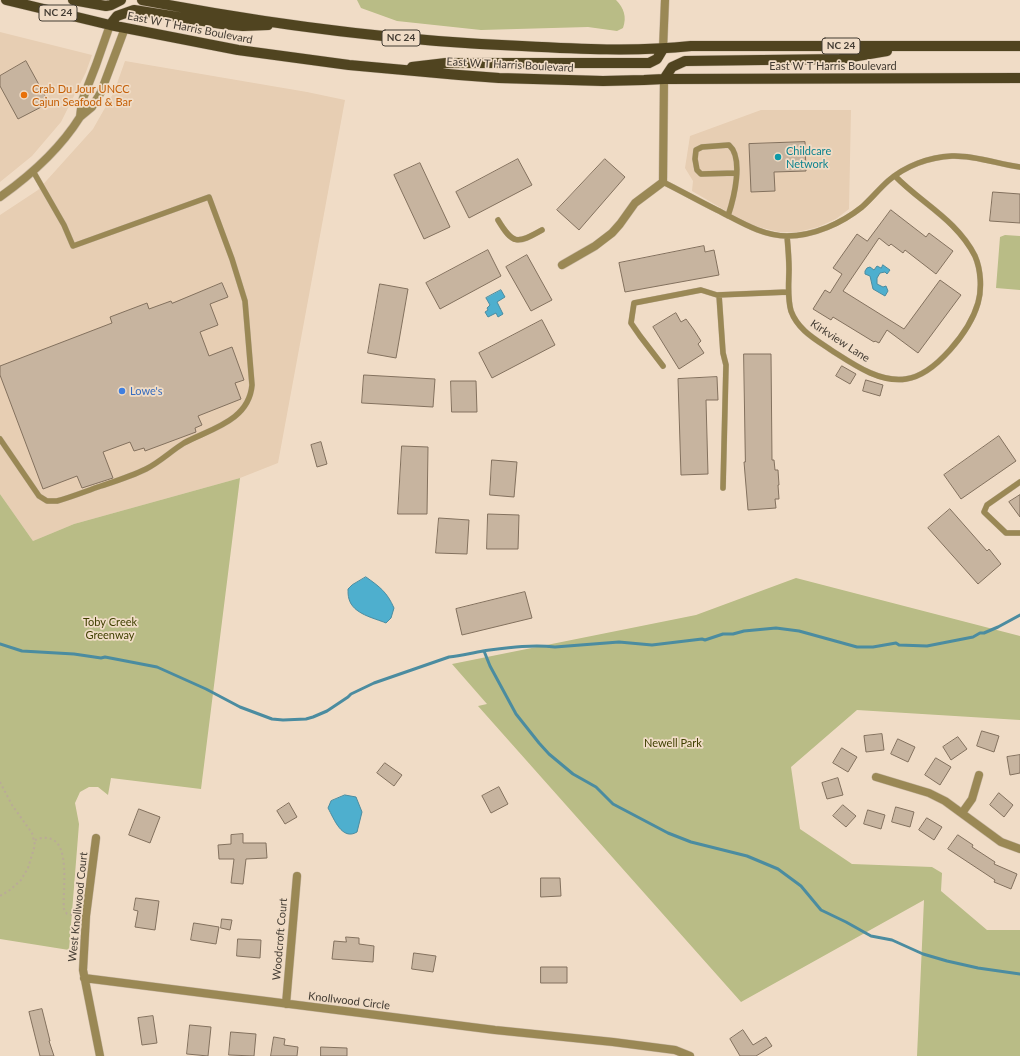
<!DOCTYPE html>
<style>
body{margin:0}
canvas{display:block;background:#f0dcc6}
</style>
<canvas width="1020" height="1056"></canvas>
<script>
const ctx = document.querySelector('canvas').getContext('2d');
ctx.lineJoin = 'round';
function paint(path, color) {
  ctx.fillStyle = color;
  ctx.fill(path, 'evenodd');
}
function stroke(path, color, width, dash) {
  ctx.strokeStyle = color;
  ctx.lineWidth = width;
  ctx.lineCap = dash ? 'butt' : 'round';
  ctx.setLineDash(dash || []);
  ctx.stroke(path);
}
function drawText(font, color, halo, rows, align = 'center') {
  ctx.font = font + ' Lato,sans-serif';
  ctx.lineWidth = 3.5;
  ctx.setLineDash([]);
  ctx.textBaseline = 'middle';
  ctx.strokeStyle = halo;
  ctx.fillStyle = color;
  for (const [text, x, y, turn = 0] of rows) {
    ctx.save();
    ctx.translate(x, y);
    ctx.rotate((+turn || 0) * Math.PI / 180);
    ctx.textAlign = isNaN(turn) ? turn : align;
    if (halo) ctx.strokeText(text, 0, 0);
    ctx.fillText(text, 0, 0);
    ctx.restore();
  }
}
paint(new Path2D(`
 M0 32 92 55 86 72 61 122 32 156 0 182Z
 M125 61 307 92 345 100 278 463 240 478 74 524 33 541 0 494V215L38 190 93 129 114 92Z
 M761 110H851L849 209 836 219 818 227 798 232H779L750 225 692 191 693 181 685 168 690 136Z`), '#e7ceb3');
paint(new Path2D(`
 M357 0H616C624 8 627 17 623 28L617 31 588 27 481 30 397 21 361 8Z
 M1005 235 1020 236V290L996 288 1000 237Z
 M240 478 201 789 111 778 108 795 98 787H89L80 792 75 803 79 824 69 950 0 939V494L33 541 74 524Z
 M796 578 1020 636V720L857 710 791 767 800 829 852 864 932 867 942 873 941 891 987 930H1020V1056H917L924 900 741 1002 478 706 487 704 452 664 696 615Z`), '#b9bc86');
const water = new Path2D(`
 M883 265 890 270 887 274 885 272 880 273 877 278V284L883 287 886 286 888 291 885 296 873 289 870 276 865 274V271L867 268 870 267 874 270 877 266 881 268Z
 M501 290 505 297 497 302 503 314 498 317 496 313 488 317 485 312 488 310 487 308 490 305 486 298Z
 M366 577C380 587 387 592 394 608L391 618 386 623C374 618 353 614 349 599 348 596 348 592 348 589L352 585Z
 M345 795 356 797 362 812 357 832C342 841 334 819 328 808L331 801Z`);
paint(water, '#4eafce');
stroke(water, '#4b8ca0', 1);
stroke(new Path2D(`
 M0 644 22 651 74 654 101 658 105 657 157 667 206 689 240 707 272 719 283 720 306 719 313 717 327 711 348 697 351 694 374 683 449 657C461 656 471 653 483 651 506 648 531 644 555 647L619 642 652 645 702 639 705 640 723 634H733L744 631 776 628 799 631 857 647H873L896 643 899 645 927 646 973 637 980 633H984L998 627 1020 615
 M484 651 490 666 516 714 539 743 549 754 573 774 596 787 613 804 668 833 691 842 747 856 778 869 801 886 821 910 846 922 871 936 892 940 923 954 947 961 978 968 1020 974`), '#4b8ca0', 3);
const building = new Path2D(`
 M26 61 49 103 18 119 0 86V76Z
 M805 142 806 171 774 172 775 191 751 192 749 144Z
 M518 159 532 185 469 218 456 192Z
 M605 159 625 177 579 230 557 210Z
 M420 163 450 227 424 239 394 175Z
 M993 192 1020 194V223L990 221Z
 M891 210 926 237 929 233 953 251 936 274 905 250 903 253 891 244 889 246 879 238 843 291 904 329 940 280 961 295 918 353 887 330 879 343 875 341 874 342 833 317 831 320 813 309 825 290 830 293 842 274 833 268 857 234 867 241Z
 M704 246 705 252 714 250 719 275 625 292 619 263Z
 M488 250 501 276 440 309 426 283Z
 M527 255 552 300 531 311 506 267Z
 M222 283 228 297 210 304 218 325 200 332 209 356 232 347 244 380 235 383 241 399 198 416 202 425 195 428 196 432 145 451 144 448 134 451 130 442 103 452 113 478 82 488 77 476 43 489 0 375V366L112 323 110 317 147 303 149 309 171 301 172 303Z
 M380 284 408 289 396 358 368 353Z
 M676 313 681 322 686 319 694 330 701 341 698 344 704 353 679 369 653 327Z
 M542 320 555 345 492 378 479 353Z
 M744 354H771L772 460H774L775 470H778L779 485H778L779 499H775L776 508 748 510 744 462H745Z
 M842 366 856 374 850 384 836 376Z
 M364 375 435 379 433 407 362 403Z
 M717 377 718 400H706L708 474 681 475 678 379Z
 M866 380 883 385 880 396 863 391Z
 M451 381H476L477 412H452Z
 M999 436 1016 461 961 499 944 475Z
 M321 442 327 464 317 467 311 445Z
 M402 446 428 447 427 514H398Z
 M492 460 517 462 514 497 490 495Z
 M1020 495V517L1009 502Z
 M950 509 987 551 989 549 1001 564 978 584 928 528Z
 M488 514 519 515 518 549H487Z
 M439 518 469 520 467 554 436 553Z
 M525 592 532 618 462 635 456 609Z
 M982 731 999 736 994 752 977 746Z
 M882 734 884 750 866 752 864 736Z
 M958 737 967 749 951 760 943 747Z
 M898 739 915 747 908 762 891 754Z
 M842 748 857 757 848 772 833 763Z
 M1020 755V773L1010 775 1007 757Z
 M936 758 951 767 940 785 925 775Z
 M385 763 402 775 394 786 377 773Z
 M838 778 843 795 827 799 822 783Z
 M499 787 508 804 491 813 482 796Z
 M999 793 1013 805 1004 817 990 805Z
 M289 803 297 817 285 824 277 811Z
 M843 805 856 816 846 827 833 816Z
 M896 807 914 812 910 827 892 822Z
 M139 809 160 817 150 843 129 835Z
 M868 810 885 815 881 829 864 824Z
 M927 818 942 827 934 840 919 830Z
 M243 834V843H266L267 858 246 859 243 884 231 883 234 859H219L218 845 231 844V835Z
 M958 835 973 845 972 847 995 862 994 864 1017 874 1011 889 994 882 995 880 948 849Z
 M541 878H560L561 896 541 897Z
 M136 898 159 901 155 930 135 927 138 911 134 910Z
 M222 919 232 920 230 930 221 928Z
 M194 923 219 927 216 944 191 940Z
 M346 937 359 938V944L374 946 373 962 332 959 334 941 346 942Z
 M238 939 261 940 260 958 237 956Z
 M414 953 436 956 433 972 412 969Z
 M541 967H567V983H541Z
 M42 1009 50 1041H49L54 1056H40L29 1012Z
 M153 1016 157 1043 142 1045 138 1018Z
 M190 1025 211 1027 208 1056 187 1054Z
 M743 1030 753 1045 766 1037 772 1046 756 1056H740L730 1039Z
 M231 1032 256 1034 254 1056 229 1055Z
 M274 1037 285 1039 284 1045 298 1047 297 1056H271Z
 M321 1047 347 1048V1056H321Z`);
paint(building, '#c7b49f');
stroke(building, '#83715e', 1);
const lane = new Path2D(`
 M663 182C681 191 699 201 717 210 739 221 762 236 787 236 814 236 842 223 862 207 871 199 879 189 888 181 905 166 929 157 952 156 974 155 998 164 1020 167
 M728 216C734 198 744 158 729 145L702 147 696 150 695 159 697 170 701 174 736 173
 M498 220C513 245 517 244 542 230
 M787 236C788 247 789 258 789 269 789 283 787 297 791 311 798 330 815 339 831 350 853 364 879 383 906 379 935 375 970 331 978 303 982 289 981 270 975 256 957 220 921 203 895 176
 M719 295 723 353 726 365 723 488
 M663 366 640 336 631 323 634 303 701 290 717 295 788 292
 M0 439 39 496 47 501H57C72 497 86 491 101 486 116 481 132 476 146 469 160 462 171 451 184 443 210 429 249 421 252 385L245 301 232 259 209 197 73 246 64 225 33 171
 M1020 482 987 505 984 512 1006 533H1020`);
const street = new Path2D(`
 M110 25 96 65 82 101 80 117 92 107 101 92 125 28
 M663 49 665 0
 M0 197C31 175 60 149 80 117
 M562 265 595 246 612 233 620 224 635 203 663 182 664 79
 M876 777 929 793 945 801 1001 842 1020 849
 M962 813 972 799 979 775
 M96 838 86 916 83 970 100 1056
 M84 978 495 1030 613 1042 675 1050 690 1056
 M286 1004 297 876`);
const primary = new Path2D(`
 M6 0 110 25 238 50 349 65 459 75 499 78 603 81 644 80 664 79 1020 78
 M73 0 106 6 111 5 121 0
 M142 0C267 24 395 41 522 46 578 49 636 52 691 46H1020
 M110 25 117 16 134 10 222 24 243 26 268 25
 M412 67 446 63H649L657 59 663 49
 M664 79 672 67 685 61 840 59 887 51`);
stroke(lane, '#cab9a6', 6);
stroke(street, '#cab9a6', 9);
stroke(primary, '#cab9a6', 11);
stroke(new Path2D(`
 M0 782 12 805 32 833 35 845 28 868 21 880 10 890 0 896
 M35 840C38 839 43 837 47 838 72 840 62 892 64 909L67 914 79 916`), '#baaa98', 2, [2, 3]);
stroke(lane, '#9a8855', 5.5);
stroke(street, '#9a8855', 8);
stroke(primary, '#504420', 10);
for (const [x, y, r, color] of [
 [24,95,4,"#e8710a"],
 [778,157,4,"#0f9aa8"],
 [122,391,4,"#3f7fe0"]
]) {
  const dot = new Path2D();
  dot.arc(x, y, r, 0, 2 * Math.PI);
  ctx.fillStyle = color;
  ctx.fill(dot);
  stroke(dot, '#f0dcc6', 1.5);
}
for (const [x, y, w] of [
 [58,13,38],
 [401,38,38],
 [841,46,38]
]) {
  const box = new Path2D();
  box.roundRect(x - w / 2, y - 8, w, 16, 3);
  ctx.fillStyle = '#f0dcc6';
  ctx.fill(box);
  stroke(box, '#433c33', 1);
}
drawText('bold 10px', '#433c33', null, [
 ["NC 24",58,13],
 ["NC 24",401,38],
 ["NC 24",841,46]
]);
drawText('11px', '#433c33', '#f0dcc6', [
 ["East W T Harris Boulevard",190,28,11],
 ["East W T Harris Boulevard",510,65,3],
 ["East W T Harris Boulevard",833,66],
 ["Kirkview Lane",840,341,33],
 ["West Knollwood Court",78,907,-84],
 ["Woodcroft Court",280,939,-85],
 ["Knollwood Circle",349,1001,7]
]);
drawText('11px', '#c56008', '#f0dcc6', [
 ["Crab Du Jour UNCC",32,89],
 ["Cajun Seafood & Bar",32,102]
], 'left');
drawText('11px', '#0d838f', '#f0dcc6', [
 ["Childcare",786,151],
 ["Network",786,164]
], 'left');
drawText('11px', '#366cbe', '#f0dcc6', [
 ["Lowe's",130,391]
], 'left');
drawText('11px', '#3f3f00', '#f0dcc6', [
 ["Toby Creek",110,622],
 ["Greenway",110,635],
 ["Newell Park",673,743]
]);
</script>
